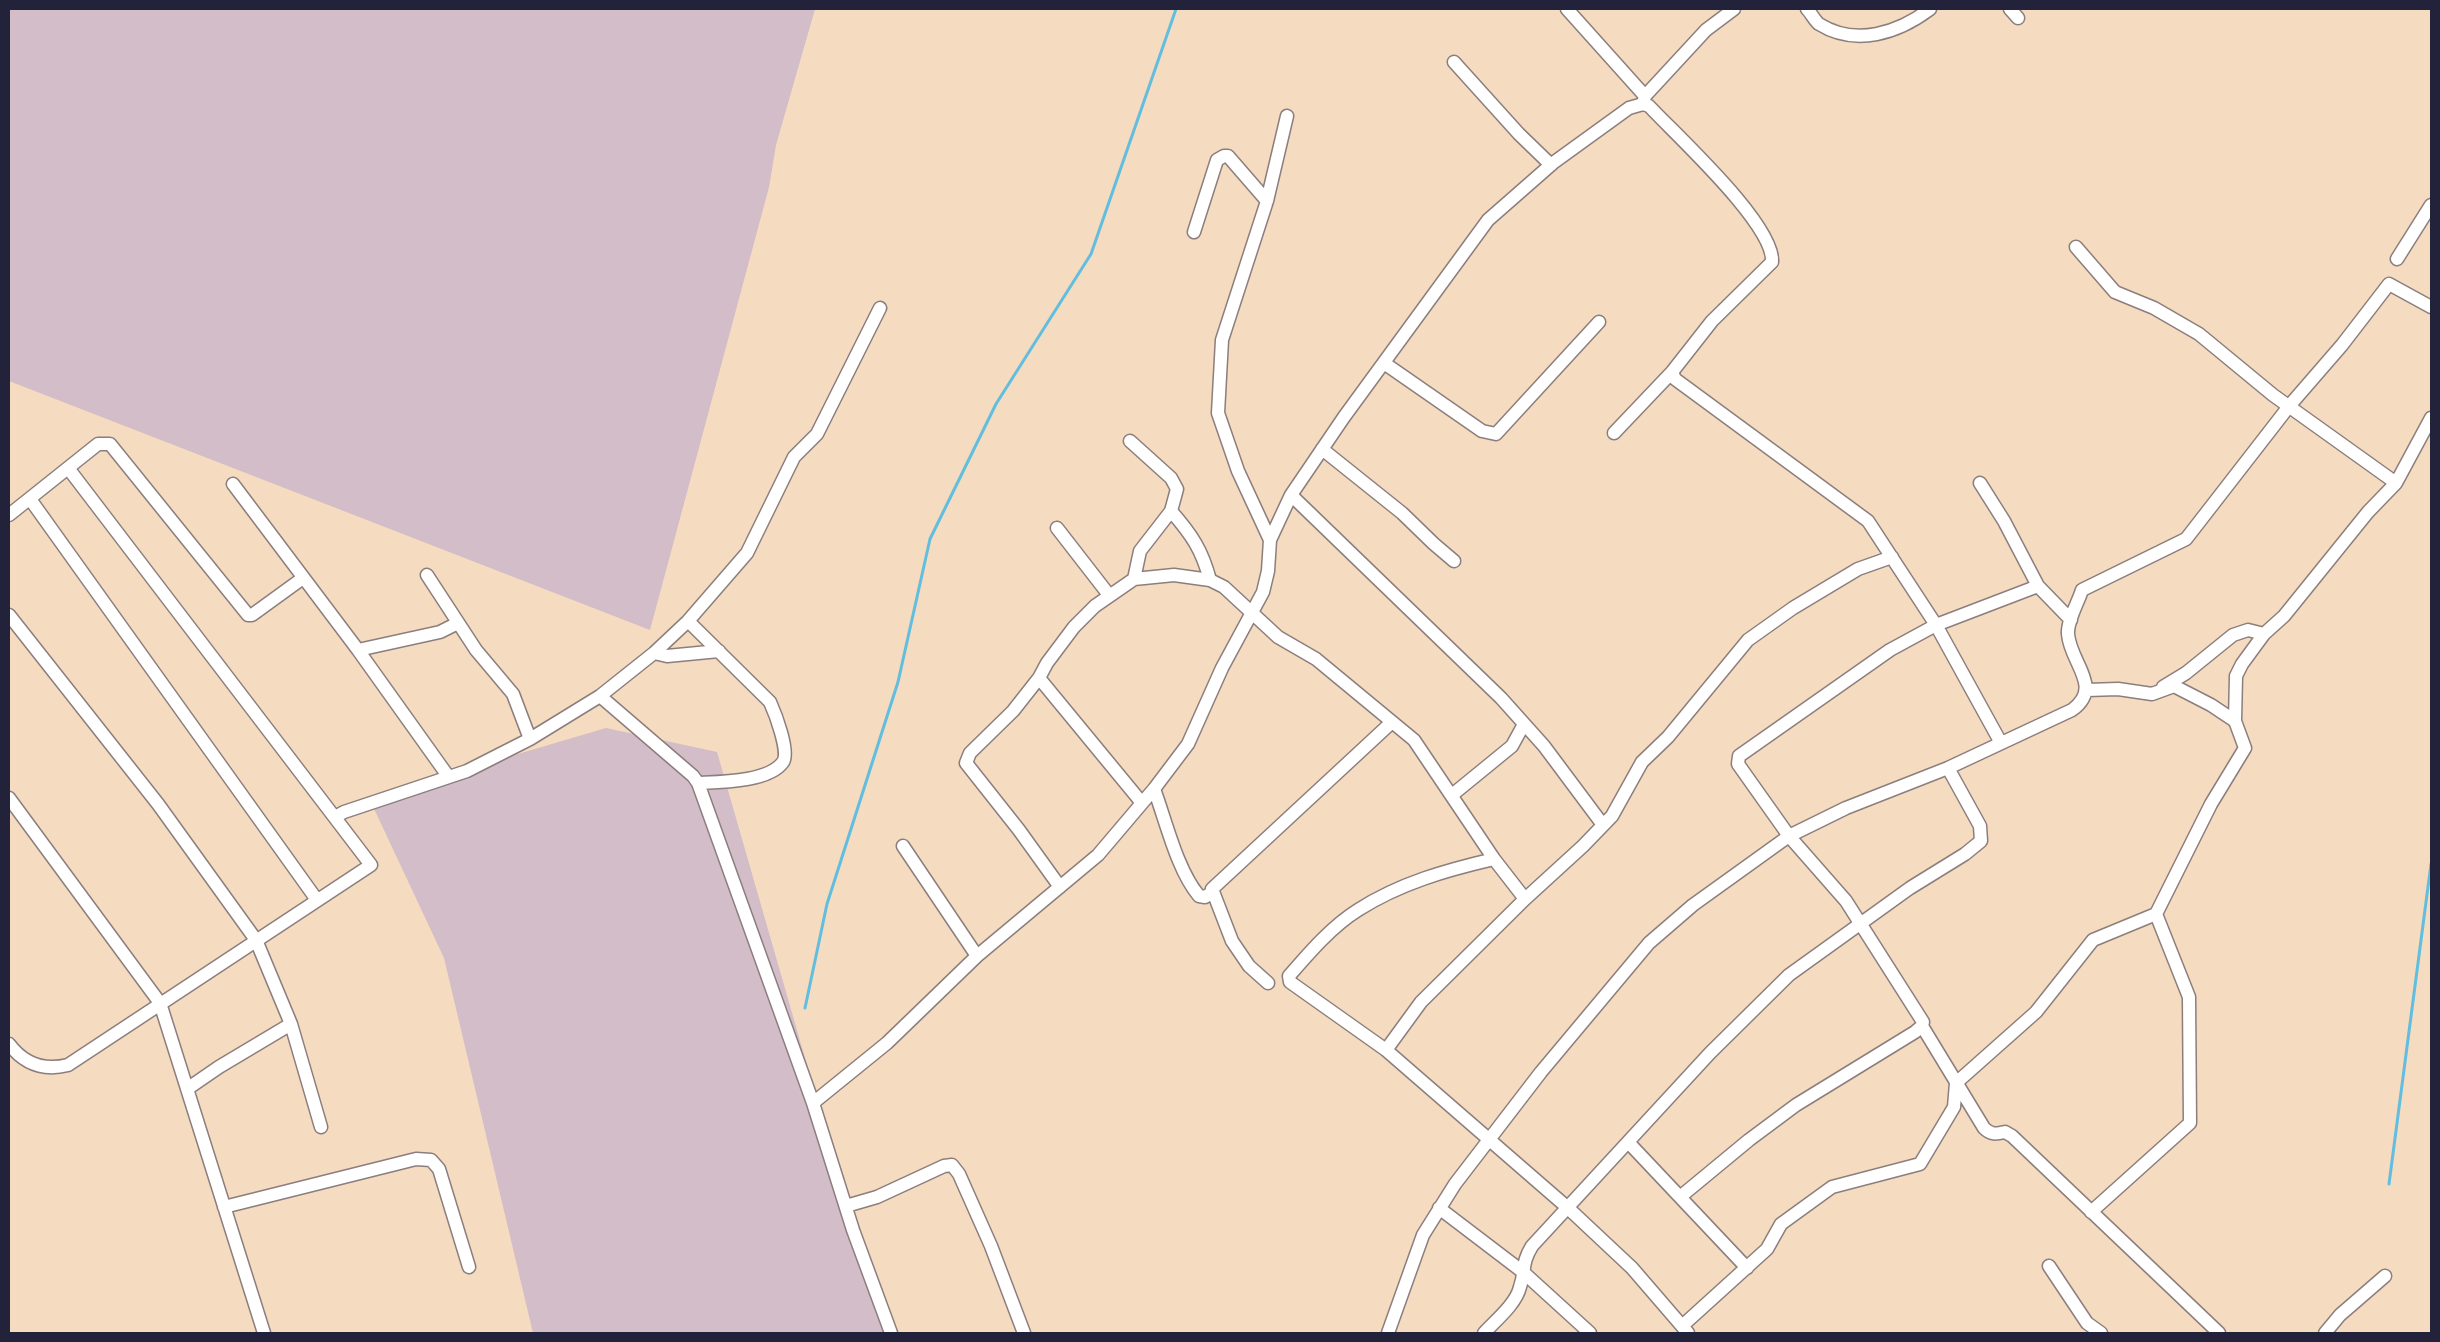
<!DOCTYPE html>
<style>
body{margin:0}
#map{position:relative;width:2440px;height:1342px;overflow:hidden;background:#f5dbbf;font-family:Mynerve,sans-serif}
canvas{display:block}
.frame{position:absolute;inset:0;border:10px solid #22223b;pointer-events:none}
</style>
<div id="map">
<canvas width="2440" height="1342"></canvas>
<div class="frame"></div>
</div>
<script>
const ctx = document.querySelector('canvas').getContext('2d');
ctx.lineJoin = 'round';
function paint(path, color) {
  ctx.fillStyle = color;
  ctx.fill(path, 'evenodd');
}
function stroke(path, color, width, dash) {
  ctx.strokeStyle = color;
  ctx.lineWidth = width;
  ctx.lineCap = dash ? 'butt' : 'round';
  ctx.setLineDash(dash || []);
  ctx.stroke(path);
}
paint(new Path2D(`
 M9 9H815L776 145 769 187 650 630 9 381Z
 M606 728 717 752 884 1333H533L444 958 369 798Z`), '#d2bdc8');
stroke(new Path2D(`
 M805 1008 827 904 898 682 930 539 996 404 1091 254 1176 9
 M2389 1184 2431 864`), '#61bedf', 3);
const minor = new Path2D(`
 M1567 9 1645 96 1643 104
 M1807 9C1811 13 1815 21 1819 24 1856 47 1898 33 1930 9
 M2010 9 2018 18
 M1454 62 1519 134 1551 165
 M1645 96 1706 30 1734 9
 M1194 232 1217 160 1224 156H1228L1267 201
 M2076 247 2115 292 2154 308 2199 334 2273 395 2396 483
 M2397 259 2431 205
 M1384 363 1482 431 1496 434 1599 322
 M1672 372 1675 379 1868 521 1936 625 2001 743
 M1130 441 1171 478 1177 489 1171 511 1140 551 1134 579
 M1322 449 1402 513 1434 544 1454 561
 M1980 483 2004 521 2038 586 2071 620
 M233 484 358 650 448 776
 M1291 495 1501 698 1544 746 1603 825
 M30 499 317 900
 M1171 511C1192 535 1202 550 1210 580
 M9 515 98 444H110L248 615H252L303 578
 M1057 528 1109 595
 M1270 540 1238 471 1218 413 1222 340 1267 201 1287 116
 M9 615 158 804 256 940 291 1024 321 1127
 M688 621 770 702C775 713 790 752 783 762 769 782 720 782 698 783
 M358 650 440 632 458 623
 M654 653 667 656 719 651
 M1039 678 1013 711 970 753 966 763 1019 830 1060 887
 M2163 687 2186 673 2233 635 2248 630 2264 634
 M2087 690 2118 689 2152 694 2174 686 2211 705 2235 721
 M600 696 693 776 698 783 813 1103 853 1230 891 1333
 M530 739 600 696 654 653 688 621 747 553 794 457 817 434 880 308
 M1154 789C1166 821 1177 870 1199 896L1205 897 1211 893
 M1452 795 1512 746 1524 724
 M9 798 160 1003 264 1333
 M1142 803 1039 678 1047 663 1074 627 1095 606 1134 579 1174 575 1210 580 1224 587 1278 637 1316 659 1414 740 1494 859 1525 899
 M335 817 344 812 467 771 530 739 513 694 476 650 427 575
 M903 846 977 956
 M1494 859C1447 870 1400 883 1358 910 1331 927 1309 953 1289 976L1290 982 1386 1050 1568 1208 1632 1268 1688 1333
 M1268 983 1249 966 1232 941 1212 889 1392 722
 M1922 1026 1984 1128C1991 1135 1996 1134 2005 1132L2012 1136 2219 1333
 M9 1044C24 1064 44 1071 68 1065L371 865 68 468
 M1386 1050 1421 1002 1525 899 1583 846 1612 816 1642 762 1668 737 1748 640 1793 608 1858 569 1892 557
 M187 1089 219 1067 291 1024
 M813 1103 887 1043 977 956 1098 855 1154 789 1188 744 1222 668 1263 592 1268 571 1270 540 1291 495 1344 417 1488 220 1553 163 1629 108 1643 104 1649 106C1676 135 1775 225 1772 262L1712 321 1672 372 1614 433
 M1628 1142 1747 1268
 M1680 1197 1749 1140 1796 1105 1915 1032 1922 1026 1923 1022 1846 901 1789 836 1738 764 1739 756 1890 650 1936 625 2038 586
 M846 1206 877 1197 944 1166 952 1165 959 1174 991 1246 1024 1333
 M224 1207 416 1159 431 1160 439 1169 469 1267
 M1439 1208 1523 1272 1590 1333
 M2091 1212 2190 1123 2189 997 2156 914 2211 804 2245 748 2235 721 2236 676 2242 664 2264 634 2284 616 2368 512 2396 483 2431 418
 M2049 1266 2087 1323 2101 1333
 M1682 1326 1767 1249 1781 1224 1832 1187 1920 1164 1954 1107 1956 1083 2036 1012 2093 940 2156 914
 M1388 1333 1423 1235 1455 1184 1541 1072 1649 943 1693 905 1789 836 1846 808 1948 768 2072 710C2104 687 2070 663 2068 634 2067 621 2078 603 2082 590L2186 539 2290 405 2342 345 2389 284 2431 307
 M1484 1333C1496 1320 1516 1304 1520 1287 1526 1269 1521 1264 1532 1246L1710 1053 1789 975 1910 888 1965 854 1981 841 1980 826 1948 768
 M2325 1333 2340 1315 2385 1276`);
stroke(minor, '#8c7e7d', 15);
stroke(minor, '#fff', 12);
</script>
